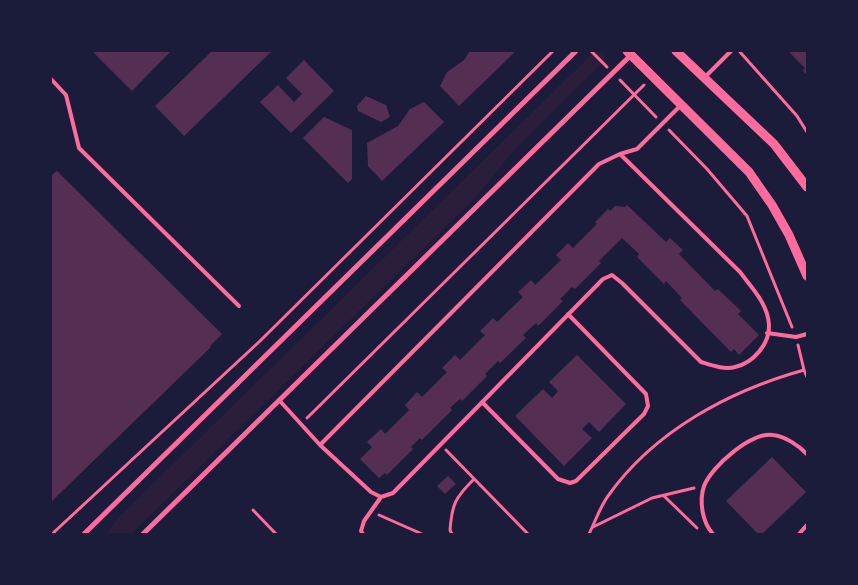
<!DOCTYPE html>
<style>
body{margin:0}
#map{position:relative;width:858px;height:585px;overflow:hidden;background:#1b1b3a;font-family:Raleway,sans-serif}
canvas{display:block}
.frame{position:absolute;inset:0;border:52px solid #1b1b3a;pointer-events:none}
</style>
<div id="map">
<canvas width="858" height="585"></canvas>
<div class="frame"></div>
</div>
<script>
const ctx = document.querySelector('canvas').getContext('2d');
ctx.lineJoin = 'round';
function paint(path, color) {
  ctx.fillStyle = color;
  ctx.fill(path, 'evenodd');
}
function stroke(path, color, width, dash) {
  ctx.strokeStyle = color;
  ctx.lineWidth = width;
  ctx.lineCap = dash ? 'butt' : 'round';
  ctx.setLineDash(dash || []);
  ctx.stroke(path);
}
paint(new Path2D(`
 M595 51 603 52 605 56V60L514 150 477 196 131 534H106L119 517Z`), '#2a1e3b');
paint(new Path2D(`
 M92 51H171L132 91Z
 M212 51H272L184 136 155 106Z
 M470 51H516L459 106 440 86 447 72 464 60Z
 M788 51H807V75L803 71 805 68Z
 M304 60 334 91 291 133 260 102 278 85 294 102 302 94 286 78Z
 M366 96 386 105 390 117 381 122 358 111 357 106Z
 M424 102 444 122 382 181 368 166 367 143 398 126 410 109Z
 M324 117 352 130V179L348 183 303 138Z
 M57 171 222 334 210 346 211 347 51 502V176Z
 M627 205 666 242 670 238 683 250 679 254 715 291 718 289 741 311 738 314 759 335 739 355 734 349 731 352 680 300 682 298 666 281 664 284 637 257 639 254 622 238 599 261 601 263 575 289 572 287 560 299 563 301 538 326 536 323 523 335 526 338 500 363 498 361 485 374 487 376 462 401 460 399 450 408 452 410 422 440 420 438 411 447 413 449 387 475 385 473 379 478 360 459 372 447 367 442 381 429 385 434 409 410 405 405 417 392 422 397 447 372 442 368 455 355 460 360 485 335 480 331 493 318 497 322 523 297 518 292 531 280 535 285 561 260 556 255 568 243 573 248 597 224 595 222 608 209 610 211 615 206 625 207Z
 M577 355 626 404 599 432 589 422 582 429 592 438 564 466 515 416 543 389 552 398 558 391 549 382Z
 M772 457 806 492 762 534H758L726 501Z
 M448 476 456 484 445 494 437 486Z`), '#542f53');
stroke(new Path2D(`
 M591 51 607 67
 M740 52 797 116 807 132
 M620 80 656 117
 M669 130 707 169 747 216 792 327
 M804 370 807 377
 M307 418 644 85
 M446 450 528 534
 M664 496 697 528
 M253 510 276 534
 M379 515 422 534
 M593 527 652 498 694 488
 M52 534 260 341 553 51
 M452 534 450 530C452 504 455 498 474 479
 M589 534C595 522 600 507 608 496 654 431 729 391 804 370L798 345`), '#ff6b9d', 3);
stroke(new Path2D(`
 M704 78 731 51
 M51 79 66 95 79 148 239 306
 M767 333 796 337 807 334
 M279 400 320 445 371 492 381 497 393 493 603 279 612 275 622 283 701 362C711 365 724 370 735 367 753 363 770 344 769 325 768 304 752 288 740 272L620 154
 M482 402 558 479 570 483 576 481 644 414 648 406 646 394 568 314
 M320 445 599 164 620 154 637 149 681 105
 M363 534 361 531 364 521 381 497
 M713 534C702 522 699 501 704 486 712 466 751 432 773 435 785 436 799 446 807 454
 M799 534 807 525`), '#ff6b9d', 4);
stroke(new Path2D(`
 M84 534 576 51
 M143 534 631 55`), '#ff6b9d', 5);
stroke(new Path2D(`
 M627 51 749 172 772 205 789 235 807 276
 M676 51 774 144 807 187`), '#ff6b9d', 9);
</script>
